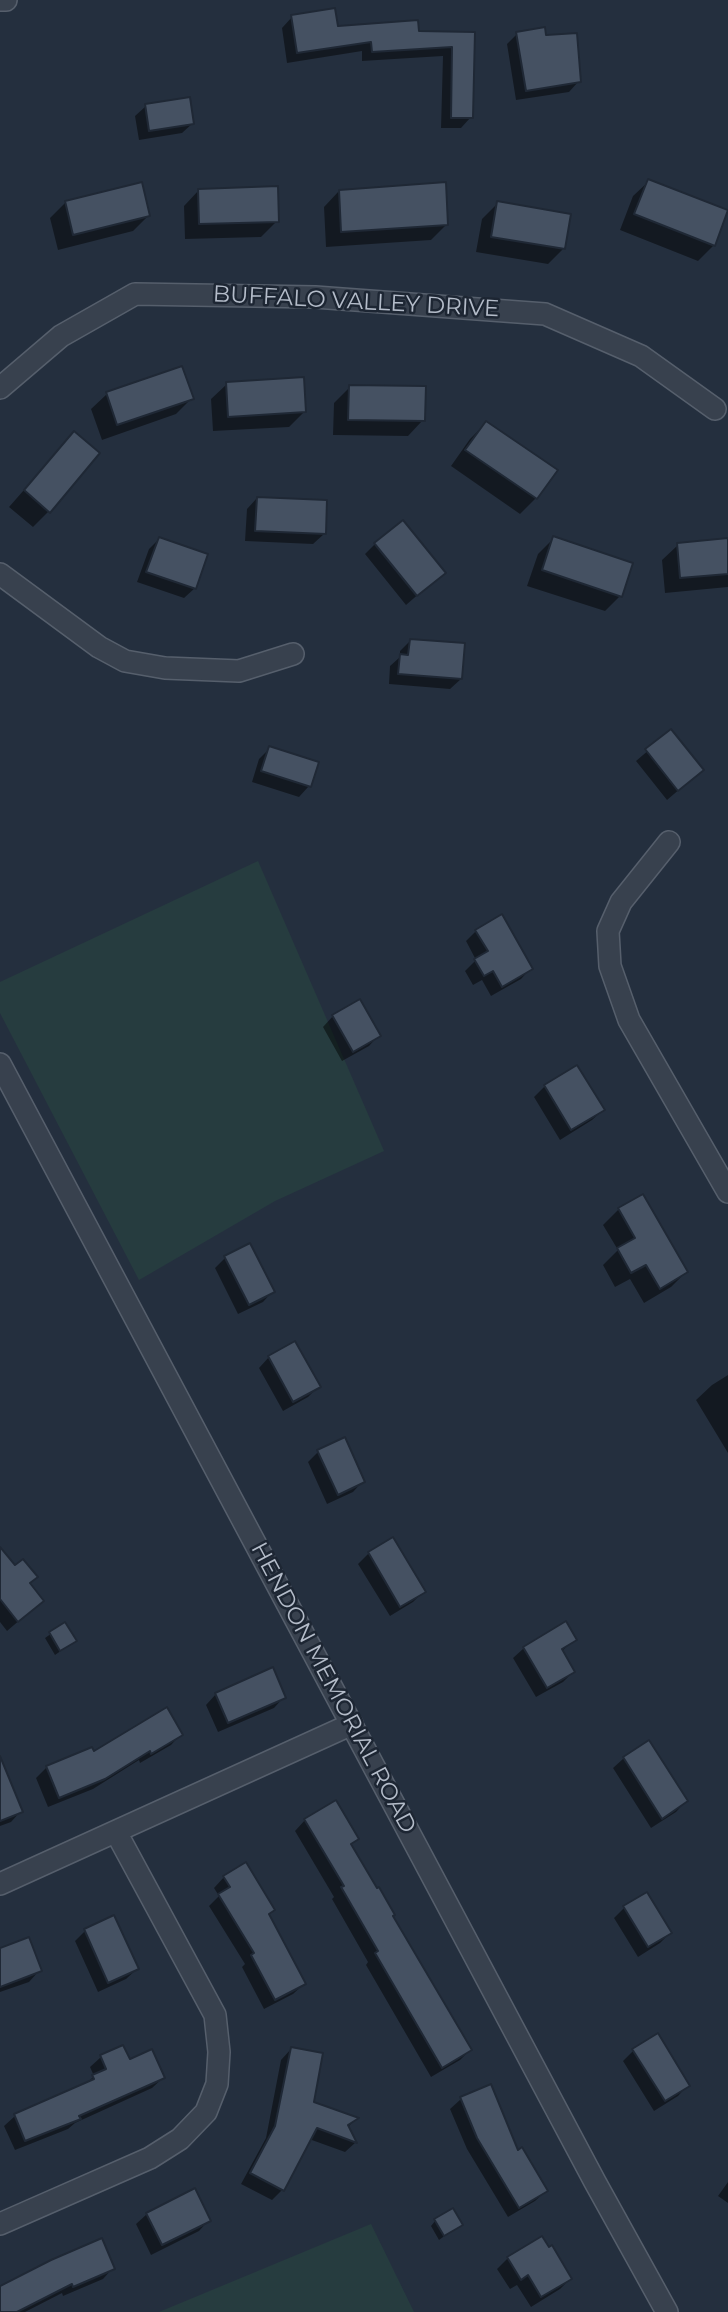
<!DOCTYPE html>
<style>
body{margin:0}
canvas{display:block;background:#242f3e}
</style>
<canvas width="728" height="2312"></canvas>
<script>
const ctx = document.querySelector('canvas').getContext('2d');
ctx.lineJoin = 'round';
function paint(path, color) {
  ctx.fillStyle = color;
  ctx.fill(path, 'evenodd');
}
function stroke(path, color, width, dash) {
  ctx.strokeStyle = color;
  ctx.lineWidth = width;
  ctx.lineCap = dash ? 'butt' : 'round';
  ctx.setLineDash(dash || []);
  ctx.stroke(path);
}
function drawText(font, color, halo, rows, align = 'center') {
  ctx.font = font + ' Montserrat,sans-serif';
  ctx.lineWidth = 5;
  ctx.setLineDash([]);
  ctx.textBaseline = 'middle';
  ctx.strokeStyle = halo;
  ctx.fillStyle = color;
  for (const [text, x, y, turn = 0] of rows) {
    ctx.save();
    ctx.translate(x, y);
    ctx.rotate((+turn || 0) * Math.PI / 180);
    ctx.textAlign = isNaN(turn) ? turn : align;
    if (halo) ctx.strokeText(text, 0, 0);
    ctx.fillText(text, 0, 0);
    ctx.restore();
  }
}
paint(new Path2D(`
 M258 861 384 1151 275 1201 139 1280 0 1013V982Z
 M371 2224 414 2312H159Z`), '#263c3f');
paint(new Path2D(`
 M292 17 337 28 473 34 471 117 461 128H441L443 56 362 61V51L287 63 282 28Z
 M517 34 545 37 579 81 569 92 516 100 507 44Z
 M146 106 193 123 182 133 139 140 135 116Z
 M649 181 714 245 698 261 620 230 633 196Z
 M140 184 148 216 133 231 58 250 50 218 65 203Z
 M199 190 277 221 261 237 185 239 184 206Z
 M339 191 447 224 431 240 326 247 324 207Z
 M498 203 563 249 548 264 476 252 482 219Z
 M227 384 304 412 289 427 213 431 211 399Z
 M350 387 423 420 408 436 333 435 334 403Z
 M107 394 192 398 176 414 102 440 91 409Z
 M486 423 555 471 536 498 520 514 451 466 470 439Z
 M74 433 49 511 33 527 9 507Z
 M257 498 324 534 313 544 245 541 247 509Z
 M554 538 620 596 605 611 527 586 538 554Z
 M159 539 195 588 184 598 137 582 149 549Z
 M728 540V587L665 593 662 560 678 545Z
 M375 544 443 573 406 605 365 554Z
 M411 640 461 679 450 689 389 684 390 666 400 657V651Z
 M671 731 702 770 667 800 636 761Z
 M270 748 309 786 299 797 252 782 259 759Z
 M476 931 531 968 521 979 491 996 482 980 473 985 465 971 476 960 466 941Z
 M333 1016 379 1035 369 1046 342 1061 323 1027Z
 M577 1067 603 1110 592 1120 560 1140 534 1097 545 1086Z
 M619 1209 686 1272 671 1287 644 1303 630 1279 615 1287 603 1265 618 1250 603 1225Z
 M225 1258 273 1291 263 1302 238 1314 215 1268Z
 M269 1357 318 1387 308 1397 283 1411 259 1368Z
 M728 1375V1453L696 1400 712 1385Z
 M318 1452 363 1481 353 1492 327 1504 308 1462Z
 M393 1539 424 1591 413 1602 390 1616 358 1564 369 1553Z
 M0 1563 42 1601 7 1631 0 1622Z
 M65 1624 75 1641 55 1655 45 1638Z
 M574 1640 561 1652 573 1672 563 1682 536 1697 513 1658 524 1648Z
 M216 1694 284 1697 274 1708 218 1732 206 1705Z
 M181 1734 171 1745 140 1763 139 1760 93 1789 48 1807 36 1778 46 1768 91 1750 93 1754Z
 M624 1758 686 1801 676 1812 651 1828 613 1768Z
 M0 1792 21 1811 11 1822 0 1826Z
 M305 1820 357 1839 350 1845 470 2050 460 2060 431 2077 366 1965 368 1962 332 1899 334 1897 295 1831Z
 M224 1877 268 1915 304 1984 293 1994 264 2009 242 1967 245 1964 209 1906 219 1896 214 1888Z
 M646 1894 670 1933 660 1943 638 1957 614 1918 624 1908Z
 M85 1931 137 1969 126 1979 98 1992 75 1941Z
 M0 1950 39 1971 29 1982 0 1992Z
 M291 2049 312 2103 356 2119 348 2127 355 2143 345 2152 309 2139 282 2190 272 2200 241 2184 266 2138 281 2060Z
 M634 2050 688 2085 678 2096 654 2111 623 2061Z
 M101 2057 129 2061 163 2078 152 2088 75 2123 68 2129 15 2150 4 2126 15 2116 85 2085 94 2076 90 2067Z
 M461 2099 517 2152 546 2191 535 2201 508 2217 467 2149 450 2109Z
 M728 2182V2203L718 2196Z
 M147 2214 209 2220 199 2231 151 2255 136 2224Z
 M435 2221 461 2224 439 2240 431 2226Z
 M541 2238 570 2279 560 2289 531 2307 517 2285 510 2289 497 2269 508 2258Z
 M113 2268 103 2279 63 2296 62 2293 25 2312H0V2288Z`), '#0007');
const building = new Path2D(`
 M335 8 338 26 418 20 419 31 475 32 473 118H451L452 47 372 52 371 42 297 53 291 15Z
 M545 27 546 35 577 33 581 82 526 91 516 32Z
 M190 97 194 124 149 131 145 104Z
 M648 179 728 210 715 246 634 214Z
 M142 182 150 216 73 235 65 201Z
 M446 182 448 225 341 232 339 190Z
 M278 186 279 222 199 224 198 189Z
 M497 201 571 214 565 249 491 237Z
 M182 366 194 399 117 425 106 392Z
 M304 377 306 412 228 417 226 382Z
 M349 385 426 386 425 421 348 420Z
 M486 421 558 470 537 499 465 450Z
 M74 431 100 453 50 513 24 490Z
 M257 497 327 500 326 534 255 531Z
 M403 520 446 573 417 596 374 543Z
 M553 536 633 563 622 597 542 570Z
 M159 537 208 554 196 589 146 572Z
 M728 538V574L680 578 677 543Z
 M410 639 465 643 462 679 398 674 400 654 408 655Z
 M671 729 704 770 678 791 645 749Z
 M269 746 319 762 311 787 261 771Z
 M502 914 533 969 502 987 493 971 484 976 474 959 488 951 475 930Z
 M360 999 381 1036 353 1052 332 1015Z
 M577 1065 605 1110 571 1130 544 1085Z
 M643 1194 688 1272 660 1289 646 1265 631 1273 617 1248 635 1238 618 1208Z
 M250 1243 275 1292 249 1305 224 1256Z
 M295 1341 321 1387 293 1402 268 1356Z
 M345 1437 365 1482 338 1495 317 1450Z
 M393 1537 426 1592 400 1607 368 1552Z
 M0 1547 15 1565 23 1559 38 1577 30 1583 44 1601 18 1622 0 1599Z
 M566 1621 577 1640 562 1649 575 1672 547 1688 523 1647Z
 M65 1622 77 1641 60 1651 49 1632Z
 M273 1667 286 1698 228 1723 215 1693Z
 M167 1707 183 1735 151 1754 150 1751 105 1779 59 1798 46 1766 92 1747 94 1751Z
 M649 1740 688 1801 662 1819 623 1757Z
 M0 1756 23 1812 0 1821Z
 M336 1800 359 1839 351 1844 377 1888 379 1887 395 1915 393 1916 472 2050 442 2068 375 1953 378 1951 341 1887 344 1886 304 1819Z
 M246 1862 275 1910 269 1914 306 1984 275 2000 251 1955 254 1953 218 1894 230 1887 223 1876Z
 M647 1892 672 1933 648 1947 623 1906Z
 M114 1915 139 1969 108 1983 84 1929Z
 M29 1937 42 1971 0 1987V1948Z
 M658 2033 690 2086 665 2101 632 2049Z
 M123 2045 130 2059 152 2049 165 2078 79 2116 81 2119 25 2141 14 2114 94 2079 92 2075 106 2069 100 2055Z
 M291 2047 323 2053 314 2102 359 2118 348 2125 357 2143 317 2128 284 2191 250 2173 275 2126Z
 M491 2084 518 2150 522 2147 548 2191 519 2208 477 2138 460 2097Z
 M195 2188 211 2221 162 2245 146 2213Z
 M453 2208 463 2225 444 2236 434 2219Z
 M542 2236 549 2247 552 2245 572 2279 541 2297 528 2275 521 2280 507 2257Z
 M102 2238 115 2269 73 2287 72 2284 17 2312H0V2286L51 2260Z`);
paint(building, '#455162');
stroke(building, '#1f2835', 2);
const street = new Path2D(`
 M0 0H6
 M0 388 61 336 135 294 315 297 545 314 641 356 715 409
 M0 574 99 647 125 661 165 668 239 671 293 654
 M669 842 621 902 608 931 610 966 629 1020 728 1192
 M0 1064 595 2182 667 2312
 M0 1884 352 1724
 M0 2224 150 2158 180 2139 206 2112 217 2084 219 2052 215 2015 116 1832`);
stroke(street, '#565f6c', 24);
stroke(street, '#38414e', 21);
drawText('23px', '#b4bcc9', '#1d2633', [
 ["BUFFALO VALLEY DRIVE",356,302,3],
 ["HENDON MEMORIAL ROAD",333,1688,62]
]);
</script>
